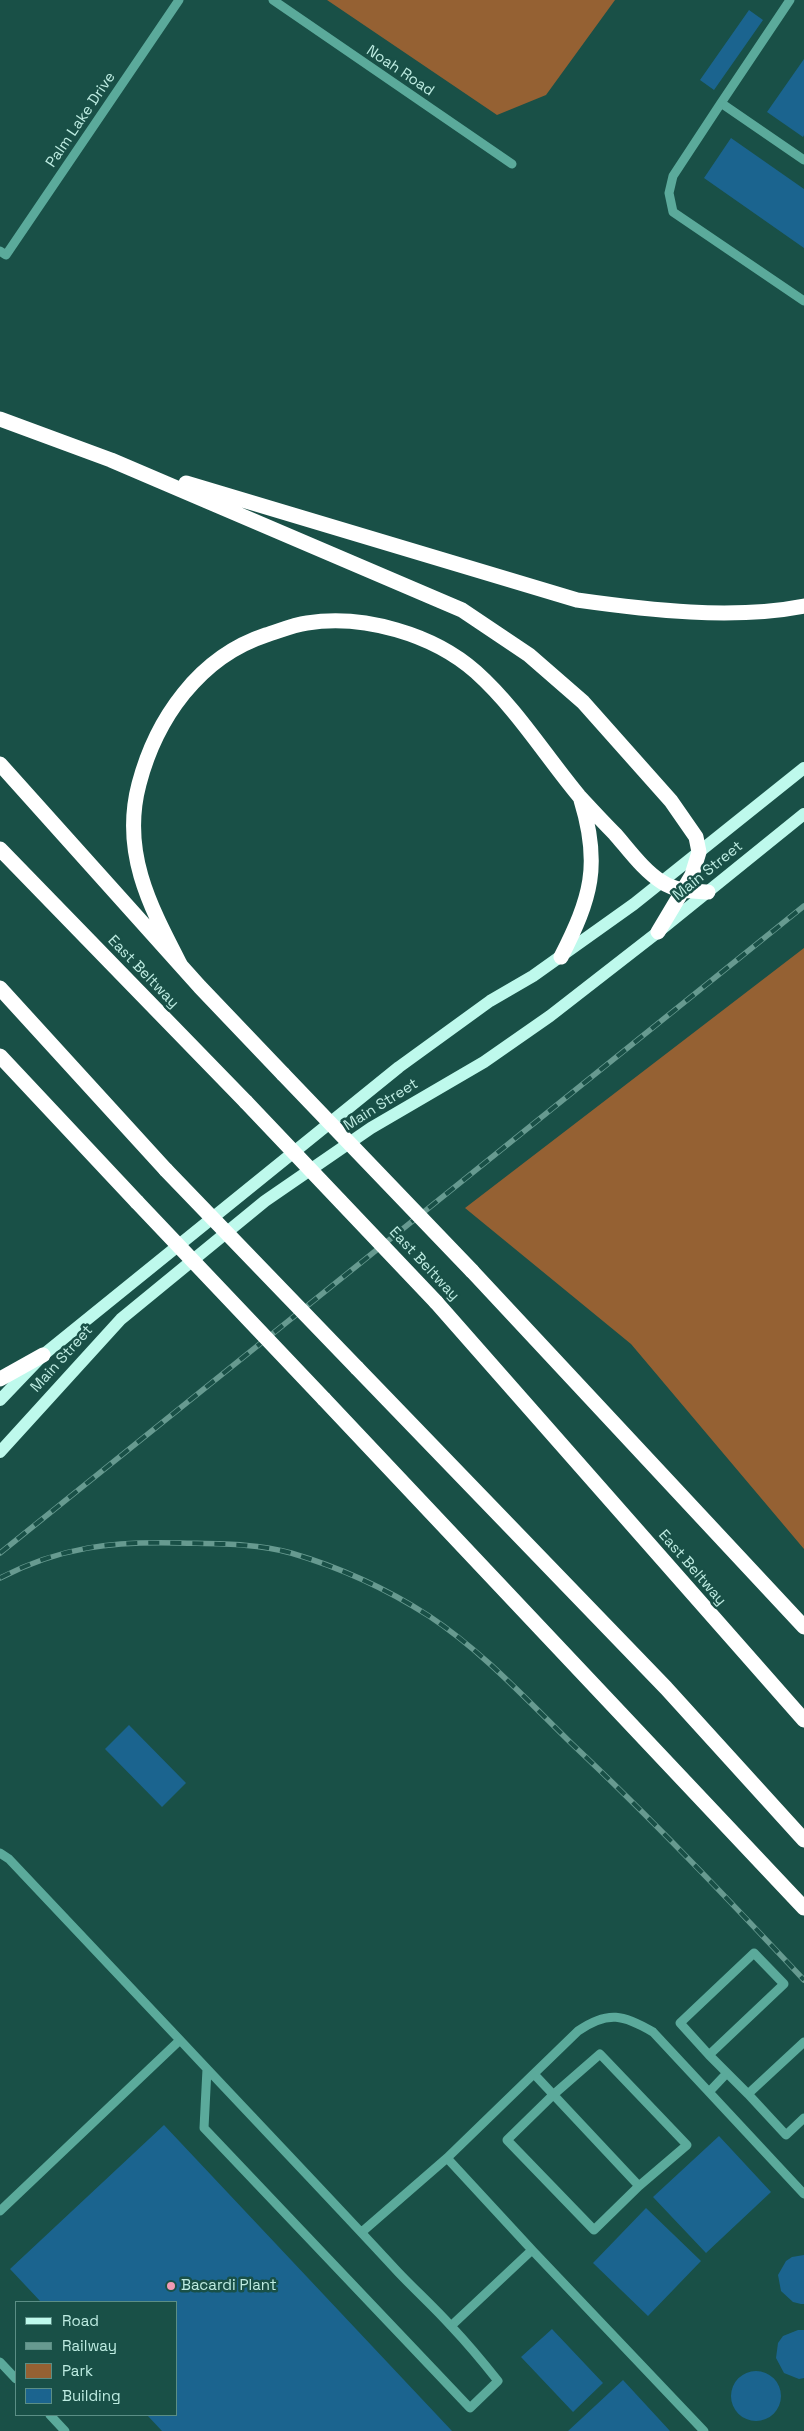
<!DOCTYPE html>
<style>
body{margin:0}
#map{position:relative;width:804px;height:2431px;overflow:hidden;background:#195047;font-family:"Space Grotesk",sans-serif}
canvas{display:block}
.legend{position:absolute;left:15px;top:2301px;width:162px;height:115px;box-sizing:border-box;background:#195047;border:1px solid #5b8e85;margin:0;padding:6px 9px;list-style:none;font-size:15px;color:#beece2}
.legend li{display:flex;align-items:center;gap:10px;height:25px}
.legend b{width:25px;border:1px solid #5b8e85}
</style>
<div id="map">
<canvas width="804" height="2431"></canvas>
<ul class="legend">
<li><b style="height:6px;background:#bef9ec"></b>Road</li>
<li><b style="height:6px;background:#679a90"></b>Railway</li>
<li><b style="height:14px;background:#956133"></b>Park</li>
<li><b style="height:14px;background:#1b648f"></b>Building</li>
</ul>
</div>
<script>
const ctx = document.querySelector('canvas').getContext('2d');
ctx.lineJoin = 'round';
function paint(path, color) {
  ctx.fillStyle = color;
  ctx.fill(path, 'evenodd');
}
function stroke(path, color, width, dash) {
  ctx.strokeStyle = color;
  ctx.lineWidth = width;
  ctx.lineCap = dash ? 'butt' : 'round';
  ctx.setLineDash(dash || []);
  ctx.stroke(path);
}
function drawText(font, color, halo, rows, align = 'center') {
  ctx.font = font + ' "Space Grotesk",sans-serif';
  ctx.lineWidth = 5;
  ctx.setLineDash([]);
  ctx.textBaseline = 'middle';
  ctx.strokeStyle = halo;
  ctx.fillStyle = color;
  for (const [text, x, y, turn = 0] of rows) {
    ctx.save();
    ctx.translate(x, y);
    ctx.rotate((+turn || 0) * Math.PI / 180);
    ctx.textAlign = isNaN(turn) ? turn : align;
    if (halo) ctx.strokeText(text, 0, 0);
    ctx.fillText(text, 0, 0);
    ctx.restore();
  }
}
paint(new Path2D(`
 M327 0H615L546 95 497 115Z
 M804 948V1549L631 1344 465 1208Z`), '#956133');
paint(new Path2D(`
 M749 10 763 20 714 90 700 80Z
 M804 59V135L803 137 767 112Z
 M731 138 804 189V248L704 178Z
 M129 1725 186 1783 162 1807 105 1749Z
 M164 2125 452 2431H162L147 2415H176V2302H41L10 2269Z
 M719 2136 771 2192 706 2253 653 2197Z
 M646 2208 701 2261 648 2316 593 2263Z
 M804 2255V2304H801L793 2302 781 2291 778 2275 786 2261 792 2257Z
 M552 2329 603 2383 573 2412 521 2357Z
 M798 2330H804V2378L799 2379 784 2373 776 2358 778 2343 783 2336Z
 M731 2396a25 25 0 1 1 50 0a25 25 0 1 1-50 0Z
 M623 2380 670 2431H568Z`), '#1b648f');
stroke(new Path2D(`
 M273 0 512 164
 M721 103 790 0
 M804 160 721 103 673 176 669 193 673 212 804 301
 M0 251 6 255 179 0
 M0 1853 9 1859 180 2040C252 2117 326 2194 398 2272 415 2290 434 2307 451 2326 468 2344 483 2362 498 2381L470 2408 204 2128 207 2069
 M754 1953 784 1984 709 2055 680 2023Z
 M804 2042 748 2094 786 2135 804 2118
 M727 2073 748 2094
 M534 2074 639 2186 594 2230 507 2140 553 2095 600 2054 687 2145 639 2186
 M709 2092 727 2073 709 2055
 M447 2158 532 2250
 M0 2211 180 2040
 M363 2231 447 2158 578 2031C608 2010 624 2015 653 2032L804 2194
 M451 2326 532 2250 704 2431
 M0 2362 16 2379
 M50 2415 65 2431`), '#5baa9b', 9);
stroke(new Path2D(`
 M0 1400 43 1355 399 1067 490 1001 533 976 634 904 804 768
 M0 1452 121 1319 265 1201 371 1128 484 1062 550 1016 658 932 804 814`), '#bef9ec', 12);
stroke(new Path2D(`
 M0 419 111 460 462 610 529 655 583 702 671 801 696 837 699 852 692 875 658 932
 M186 483 577 600C648 610 733 620 804 606
 M0 764 200 987 283 1074
 M0 849 246 1102
 M561 957C591 898 601 865 581 800
 M180 964C150 906 121 852 139 784 156 719 199 657 266 635 279 631 293 625 307 623 363 614 433 634 476 672 516 708 545 755 579 796 591 809 603 822 615 834 629 850 644 871 662 882 675 891 693 891 708 892
 M0 988 166 1170
 M0 1056 137 1202
 M472 1271 804 1627
 M436 1302 804 1720
 M357 1368 666 1688 804 1840
 M0 1379 43 1355
 M324 1399 804 1908`), '#fff', 15);
const rail = new Path2D(`
 M0 1553 804 906
 M0 1578C60 1547 113 1541 180 1543 217 1544 255 1543 291 1553 339 1567 387 1589 429 1616 482 1651 526 1699 571 1743 652 1819 728 1899 804 1980`);
stroke(rail, '#679a90', 5.5);
stroke(rail, '#195047', 4, [11]);
stroke(new Path2D(`
 M283 1074 472 1271
 M246 1102 436 1302
 M166 1170 357 1368
 M137 1202 324 1399`), '#fff', 15);
for (const [x, y, r, color] of [
 [171,2286,5,"#f19ab4"]
]) {
  const dot = new Path2D();
  dot.arc(x, y, r, 0, 2 * Math.PI);
  ctx.fillStyle = color;
  ctx.fill(dot);
  stroke(dot, '#195047', 2);
}
drawText('15px', '#beece2', '#195047', [
 ["Noah Road",400,71,34],
 ["Palm Lake Drive",81,120,-56],
 ["Main Street",708,871,-39],
 ["East Beltway",143,972,46],
 ["Main Street",381,1105,-32],
 ["East Beltway",424,1264,47],
 ["Main Street",62,1359,-48],
 ["East Beltway",692,1568,49]
]);
drawText('15px', '#beece2', '#195047', [
 ["Bacardi Plant",181,2286]
], 'left');
</script>
